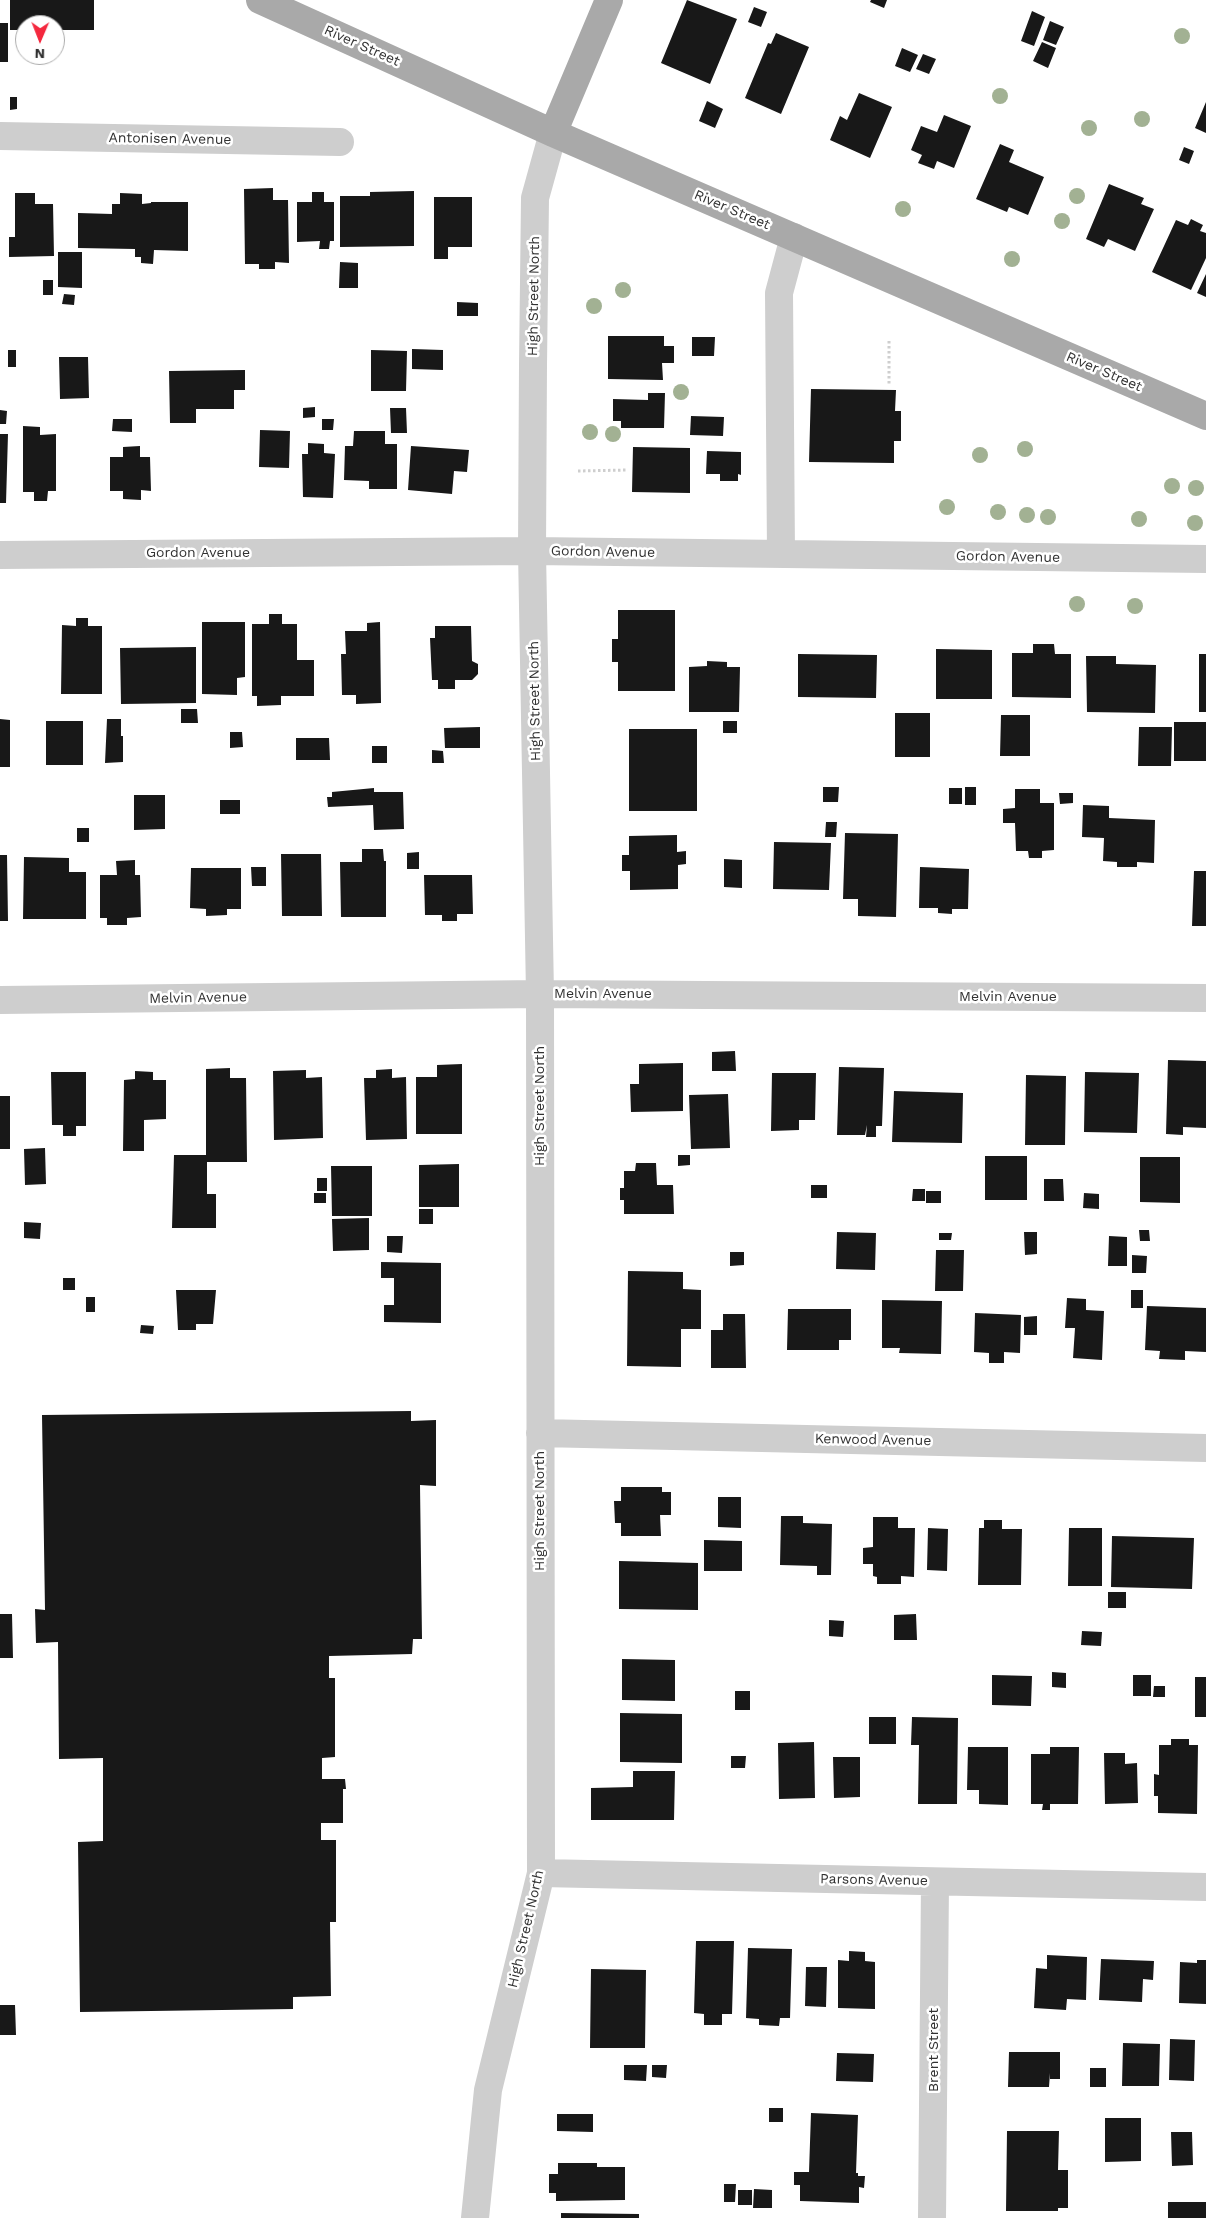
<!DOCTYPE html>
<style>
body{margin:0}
#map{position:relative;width:1206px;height:2218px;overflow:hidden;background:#fff;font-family:"Work Sans",sans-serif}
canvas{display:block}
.north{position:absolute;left:15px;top:15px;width:50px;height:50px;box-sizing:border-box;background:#fff;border:1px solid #adadad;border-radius:50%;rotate:181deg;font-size:14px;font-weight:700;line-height:20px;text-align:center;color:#313131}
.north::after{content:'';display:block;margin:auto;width:18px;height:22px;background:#f4283e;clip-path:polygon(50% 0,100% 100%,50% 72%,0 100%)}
</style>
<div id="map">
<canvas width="1206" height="2218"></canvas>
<div class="north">N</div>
</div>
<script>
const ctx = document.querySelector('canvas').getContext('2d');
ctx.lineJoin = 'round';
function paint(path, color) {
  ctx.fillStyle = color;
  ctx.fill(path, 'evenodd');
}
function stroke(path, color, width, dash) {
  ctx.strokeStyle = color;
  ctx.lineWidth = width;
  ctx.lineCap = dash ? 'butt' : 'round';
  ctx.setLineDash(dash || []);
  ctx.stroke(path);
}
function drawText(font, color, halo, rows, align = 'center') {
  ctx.font = font + ' "Work Sans",sans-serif';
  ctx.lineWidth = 5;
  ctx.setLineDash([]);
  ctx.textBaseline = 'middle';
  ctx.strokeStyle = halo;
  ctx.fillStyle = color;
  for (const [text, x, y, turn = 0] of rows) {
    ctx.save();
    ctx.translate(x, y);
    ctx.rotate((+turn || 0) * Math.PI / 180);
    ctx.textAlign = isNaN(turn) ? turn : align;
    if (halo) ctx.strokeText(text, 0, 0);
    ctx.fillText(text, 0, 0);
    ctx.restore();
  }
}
paint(new Path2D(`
 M10 0H94V30H55V25H25V30H10Z
 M687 0 737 19 710 84 661 63Z
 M871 0H887L884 8 870 2Z
 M754 7 767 12 761 27 748 22Z
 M1032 11 1045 17 1034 46 1021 41Z
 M1050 21 1064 27 1056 45 1043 40Z
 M0 23H8V62H0Z
 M776 33 809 47 781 114 745 98 768 43 771 44Z
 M1042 42 1056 48 1048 68 1033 61Z
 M902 48 918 55 910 72 895 66Z
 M923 54 936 59 929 74 916 69Z
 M859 93 892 107 870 158 830 140 840 116 847 120Z
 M10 97H17V109L10 110Z
 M707 101 723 109 715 128 699 121Z
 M1206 102V133L1195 128Z
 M944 115 971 126 954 168 937 161 934 169 918 163 922 155 911 150 921 126 937 132Z
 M1000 144 1014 150 1009 162 1044 177 1028 215 1009 207 1007 212 976 199Z
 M1184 147 1194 151 1189 164 1179 160Z
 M1109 184 1144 198 1141 204 1154 209 1135 251 1108 239 1104 247 1086 239Z
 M273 188V200H288L289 263 275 262V269H259V264H245L244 189Z
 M414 191V246L340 247V196H370V192Z
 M312 192H324V202H334V241H330L329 249H319L320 241 297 242V202H312Z
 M15 193H35V204H53L54 256 9 257V237H15Z
 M120 193 142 194V204L151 203V202H188V251L154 250 153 264 141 263V257H135V249L78 248V213L112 214V204H120Z
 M434 197H472V247H448V259H434Z
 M1191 219 1203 225 1200 231 1206 233V258L1191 290 1152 272 1176 220 1188 225Z
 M58 252H82V288L58 287Z
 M340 262 358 263V288H339Z
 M1206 274V297L1197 293Z
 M43 280H53V295H43Z
 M64 294 75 295 74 305 62 304Z
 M457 302 478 303V316H457Z
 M608 336H664V346H674V363H662L663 380 608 379Z
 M692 337H715L714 356H692Z
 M412 349 443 350V370L412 369Z
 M8 350H16V367H8Z
 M371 350 407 351 406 391H371Z
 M59 357H88L89 398 60 399Z
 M245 370V390H234V409H196V423H170L169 371Z
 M811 389 896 390 895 411H901V441H894V463L809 462Z
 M648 393H665L664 428H621V421H613V399L648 400Z
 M315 407V417L303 418V408Z
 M390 408H406L407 433H391Z
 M0 410 7 411 6 424H0Z
 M691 416 724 417 723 436 690 435Z
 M113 419H132V432L112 431Z
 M322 419H334L333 430H322Z
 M23 426 40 427V435L56 434V491H48L47 501H34V492H23Z
 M260 430 290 431 289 468 259 467Z
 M354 431H385V444H397V489H369V481L344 480 345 446H353Z
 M0 434H8L6 503H0Z
 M308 443 324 444V453L335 454 333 498 303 497 302 454H308Z
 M140 446V457H150L151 491 141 490V500L123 499V491H110V457H123V447Z
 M411 446 469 450 467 472 454 471 452 494 408 490Z
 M633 447 690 448V493L632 492Z
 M707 451 741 452V475L738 474V481H720V474H706Z
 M618 610H675V691H618V662H612V639H618Z
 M269 614H282V624H297V660H314V696H281V705L257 706V696H252V624H269Z
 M76 618H88V626H102V694H61L62 625 76 626Z
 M202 622H245V677L237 678V695L202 694Z
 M380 622 381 703 356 704V695H342L341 654H346L345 631H367V623Z
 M435 626H471L472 661 478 664V674L472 680H455V689H438V680H432L430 638H435Z
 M1033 644H1054L1055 654H1071V698L1012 697V653H1033Z
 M196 647V703L121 704 120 648Z
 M936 649 992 650V699H936Z
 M798 654 877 655 876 698 798 697Z
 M1199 654H1206V712H1199Z
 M1086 656H1116V664L1156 665 1155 713 1087 712Z
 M707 661 727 662V667H740L739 712H689V667L707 666Z
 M181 709H197L198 723H181Z
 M895 713H930V757H895Z
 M1001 715H1030V756H1000Z
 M0 719 10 720V767H0Z
 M107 719H121V736H123V762L105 763Z
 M46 721H83V765H46Z
 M723 721H737V733H723Z
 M1174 722H1206V761H1174Z
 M480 727V748H445L444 728Z
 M1139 727H1172L1171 766H1138Z
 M629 729H697V811H629Z
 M230 732H242L243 747 230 748Z
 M296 738H329L330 760H296Z
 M372 746H387V763H372Z
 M432 750 443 751 444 763H432Z
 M823 787H839L838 802H823Z
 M965 787H976V805H965Z
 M374 788V792H403L404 829 374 830 373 805 328 807 327 797H332V792Z
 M949 788H962V804H949Z
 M1015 789H1040V803H1054V850L1042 851V858H1029L1028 851H1016L1015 823H1003V809L1015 808Z
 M1059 793H1073V803L1060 804Z
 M134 795H165V829L134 830Z
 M220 800H240V814H220Z
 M1083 805 1109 806V818L1155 820 1154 863 1137 862V867H1117V862L1103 861 1104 838 1082 837Z
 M826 822H837L836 837H825Z
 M77 828H89V842H77Z
 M845 833 898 834 896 917 858 916V899H843Z
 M677 835V852L686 851V864L678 865V889L630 890V871H622V855H629V836Z
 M774 842 831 843 829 890 773 889Z
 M362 849H383L384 861H386V917H341L340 862H362Z
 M419 852V869H407V853Z
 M281 854H321L322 916H282Z
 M0 855H7L8 921H0Z
 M24 857 69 858V872H86V919H23Z
 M724 859 742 860V888L724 887Z
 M135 860V875H140L141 917 127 918V925H107V918H100V875H117L116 861Z
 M251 867H266V886H252Z
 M920 867 969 869 968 909H952V914L938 913V908H919Z
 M191 868H241V909H227V915L206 916V909L190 908Z
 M1194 871H1206V926H1192Z
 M424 875H472L473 914H457V921H442V915H425Z
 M735 1051 736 1071H712V1052Z
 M1168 1060 1206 1061V1128L1183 1127V1135L1166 1134Z
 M683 1063V1111L631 1112 630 1084H639V1064Z
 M462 1064V1134H416V1077H437V1065Z
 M839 1067 884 1068 882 1126H876V1137H866L867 1125 865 1135H837Z
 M230 1068V1078H246L247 1162H207V1194H216V1228H172L174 1155H206V1069Z
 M392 1069V1078L406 1077 407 1139 366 1140 364 1078H376V1070Z
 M306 1070V1078L322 1077 323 1138 274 1140 273 1071Z
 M135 1071 153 1072V1080H166V1119L144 1120V1151H123L124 1080 135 1079Z
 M51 1072H86V1126H76V1136H63V1125H52Z
 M1085 1072 1139 1073 1137 1133 1084 1132Z
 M772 1073H816L815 1120H799V1130L771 1131Z
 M1026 1075 1066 1076 1065 1145H1025Z
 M894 1091 963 1093 962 1143 892 1142Z
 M728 1094 730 1148 691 1149 689 1095Z
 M0 1096H10V1149H0Z
 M45 1148 46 1184 25 1185 24 1149Z
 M678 1155H690V1165L678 1166Z
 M985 1156H1027V1200H985Z
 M1140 1157H1180V1203L1140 1202Z
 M636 1163H656L657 1185H673L674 1214H624V1200H620V1188H624V1171H635Z
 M459 1164V1207H419V1165Z
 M331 1166H372V1216H332Z
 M317 1178H327V1191H317Z
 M1044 1179H1063L1064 1201H1044Z
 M811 1185H827V1198H811Z
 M913 1189H925V1201H912Z
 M926 1191H941V1203H926Z
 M314 1193H326V1203H314Z
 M1084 1193 1099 1194V1209L1083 1208Z
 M419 1209H433V1224H419Z
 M369 1218V1250L333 1251 332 1219Z
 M24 1222 41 1223 40 1239 24 1238Z
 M1139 1230H1149L1150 1241H1140Z
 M837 1232 876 1233 875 1270 836 1269Z
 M1024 1232H1037V1254L1025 1255Z
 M939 1233H952L951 1240H939Z
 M387 1236H403L402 1253 387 1252Z
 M1109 1236 1127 1237V1266H1108Z
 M936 1250H964L963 1291H935Z
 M730 1252H744V1265L730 1266Z
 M1132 1255 1147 1256 1146 1273H1132Z
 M381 1262 441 1263V1323L384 1322V1305H394V1278H381Z
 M628 1271 683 1272V1289L701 1290V1329H681V1367L627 1366Z
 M63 1278H75V1290H63Z
 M176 1290H216L213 1324H196V1330H178Z
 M1131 1290H1143V1308H1131Z
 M86 1297H95V1312H86Z
 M1067 1298 1086 1299V1310L1104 1311 1102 1360 1073 1358 1075 1328H1065Z
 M882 1300 942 1301 941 1354 899 1353 900 1348H882Z
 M1147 1306 1206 1308V1352L1185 1351V1360L1159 1359 1160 1351 1145 1350Z
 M788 1309H851V1340H839V1350H787Z
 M975 1313 1021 1315 1020 1353 1004 1352V1363H989V1353L974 1352Z
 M723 1314H745L746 1368H711V1330H723Z
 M1037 1316V1335H1024V1317Z
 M141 1325 154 1326 153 1334 140 1333Z
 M411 1411V1421L436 1420V1486L420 1485 422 1639H413L412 1654 329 1656V1678H335V1757L322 1758V1779H345L346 1789H343V1823H321V1840H336V1922H330L331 1996 293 1997V2009L80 2012 78 1842 103 1841V1758L59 1759 58 1642 36 1643 35 1609 45 1610 42 1415Z
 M621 1487H662V1492H671V1515H660L661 1536H621V1523H615L614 1501H621Z
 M718 1497H741V1528L718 1527Z
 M781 1516H803V1523L832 1524 831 1575H817V1566L780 1565Z
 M873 1517H898V1528H915L914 1577 901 1576V1584H877V1577L873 1576V1564H863V1548L873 1547Z
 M984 1520H1002V1529H1022L1021 1585H978L979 1528H984Z
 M928 1528 948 1529 947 1571 927 1570Z
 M1069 1528H1102V1586H1068Z
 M1112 1536 1194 1538 1192 1589 1111 1587Z
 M704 1540 742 1541V1571H704Z
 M619 1561 698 1563V1610L619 1609Z
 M1108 1592H1126V1608H1108Z
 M0 1614H12L13 1658H0Z
 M916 1614 917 1640H894V1615Z
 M829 1620 844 1621 843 1637 829 1636Z
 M1082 1631 1102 1632 1101 1646 1081 1645Z
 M622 1659 675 1660V1701L622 1700Z
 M1052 1672 1066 1673V1688L1052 1687Z
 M992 1675 1032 1676 1031 1706 992 1705Z
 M1133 1675H1151V1696H1133Z
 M1195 1677H1206V1717H1195Z
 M1154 1686H1165V1697H1153Z
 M735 1691H750V1710H735Z
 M620 1713 682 1714V1763L620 1762Z
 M869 1717H896V1744H869Z
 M912 1717 958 1718 957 1804H918L919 1745H911Z
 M1171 1739H1189V1745H1198L1197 1814 1158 1813V1796H1154V1774L1159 1775V1745H1171Z
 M814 1742 815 1798 779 1799 778 1743Z
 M968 1747H1008V1805L979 1804V1790H967Z
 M1050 1747H1079L1078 1804H1050V1810H1042L1043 1804H1031V1754H1050Z
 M1104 1753H1125V1764L1137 1763 1138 1803 1105 1804Z
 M731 1756H746L745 1768H731Z
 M833 1757H860V1797L834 1798Z
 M633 1771H675L674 1820H591V1788L633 1787Z
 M696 1941H734L732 2014H722V2025H704V2014L694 2013Z
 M748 1948 792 1949 790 2018H780L779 2026 759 2025V2019L746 2018Z
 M849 1951 865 1952V1961L875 1962V2009L838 2008V1960L849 1961Z
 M1047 1955 1087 1957 1086 2000 1067 1999 1066 2010 1034 2008 1036 1968 1047 1969Z
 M1101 1959 1154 1961 1153 1980 1143 1979 1142 2002 1099 2000Z
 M1197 1960H1206V2004L1179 2003 1180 1962 1197 1963Z
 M806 1967H827L826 2007 805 2006Z
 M591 1969 646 1970 645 2048H590Z
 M0 2005H15L16 2035H0Z
 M1170 2039 1195 2040 1194 2081 1169 2080Z
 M1123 2043 1160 2044 1159 2086H1122Z
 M1009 2052H1060V2079H1050V2073L1049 2087H1008Z
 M837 2053 874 2054 873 2082 836 2081Z
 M624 2065H647L646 2081 624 2080Z
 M652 2065H667L666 2078 652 2077Z
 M1090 2068H1106V2087H1090Z
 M769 2108H783V2122H769Z
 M811 2113 858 2115 856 2173H858V2176H865L864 2188 859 2187V2203L800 2201V2185H794V2172H809Z
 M557 2114H593V2132L557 2131Z
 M1105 2118H1141V2161L1105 2162Z
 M1007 2131H1059L1058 2170H1068V2208H1058V2211H1006Z
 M1171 2132H1192L1193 2165 1172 2166Z
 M558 2163H597V2167H625V2200L556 2201V2193H549V2174H558Z
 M724 2184H736L735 2202H724Z
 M754 2189 772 2190V2208H753Z
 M738 2190H752V2205H738Z
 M1168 2202H1206V2218H1168Z
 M561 2213 639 2214V2218H561Z`), '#181818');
stroke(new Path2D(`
 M889 341V386
 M578 471 627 470`), '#cecece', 3, [2.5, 2.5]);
stroke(new Path2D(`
 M0 136 340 142
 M781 554 779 293 794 237
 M0 555 532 551 1206 559
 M0 1000 540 994 1206 998
 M540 1433 1206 1448
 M541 1873 1206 1887
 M475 2218 488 2090 541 1873 540 994 532 551 533 365 535 198 553 133
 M932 2218 935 1882`), '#cecece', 28);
stroke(new Path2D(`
 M260 0 553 133 1206 416
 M553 133 609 0`), '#a9a9a9', 28);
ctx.fillStyle = '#a2b193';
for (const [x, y] of [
 [1182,36],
 [1000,96],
 [1142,119],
 [1089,128],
 [1077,196],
 [903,209],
 [1062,221],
 [1012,259],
 [623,290],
 [594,306],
 [681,392],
 [590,432],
 [613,434],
 [1025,449],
 [980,455],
 [1172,486],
 [1196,488],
 [947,507],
 [998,512],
 [1027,515],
 [1048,517],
 [1139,519],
 [1195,523],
 [1077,604],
 [1135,606]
]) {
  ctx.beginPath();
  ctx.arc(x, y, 8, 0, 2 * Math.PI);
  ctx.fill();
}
drawText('14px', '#313131', '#fff', [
 ["River Street",362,46,24],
 ["Antonisen Avenue",170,139,1],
 ["River Street",732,210,23],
 ["High Street North",534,296,-89],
 ["River Street",1104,372,23],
 ["Gordon Avenue",603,552,1],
 ["Gordon Avenue",198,553],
 ["Gordon Avenue",1008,557,1],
 ["High Street North",535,701,-91],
 ["Melvin Avenue",603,994],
 ["Melvin Avenue",1008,997],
 ["Melvin Avenue",198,998,-1],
 ["High Street North",540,1106,-90],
 ["Kenwood Avenue",873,1440,1],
 ["High Street North",540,1511,-90],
 ["Parsons Avenue",874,1880,1],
 ["High Street North",526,1929,-77],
 ["Brent Street",934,2050,-90]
]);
</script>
